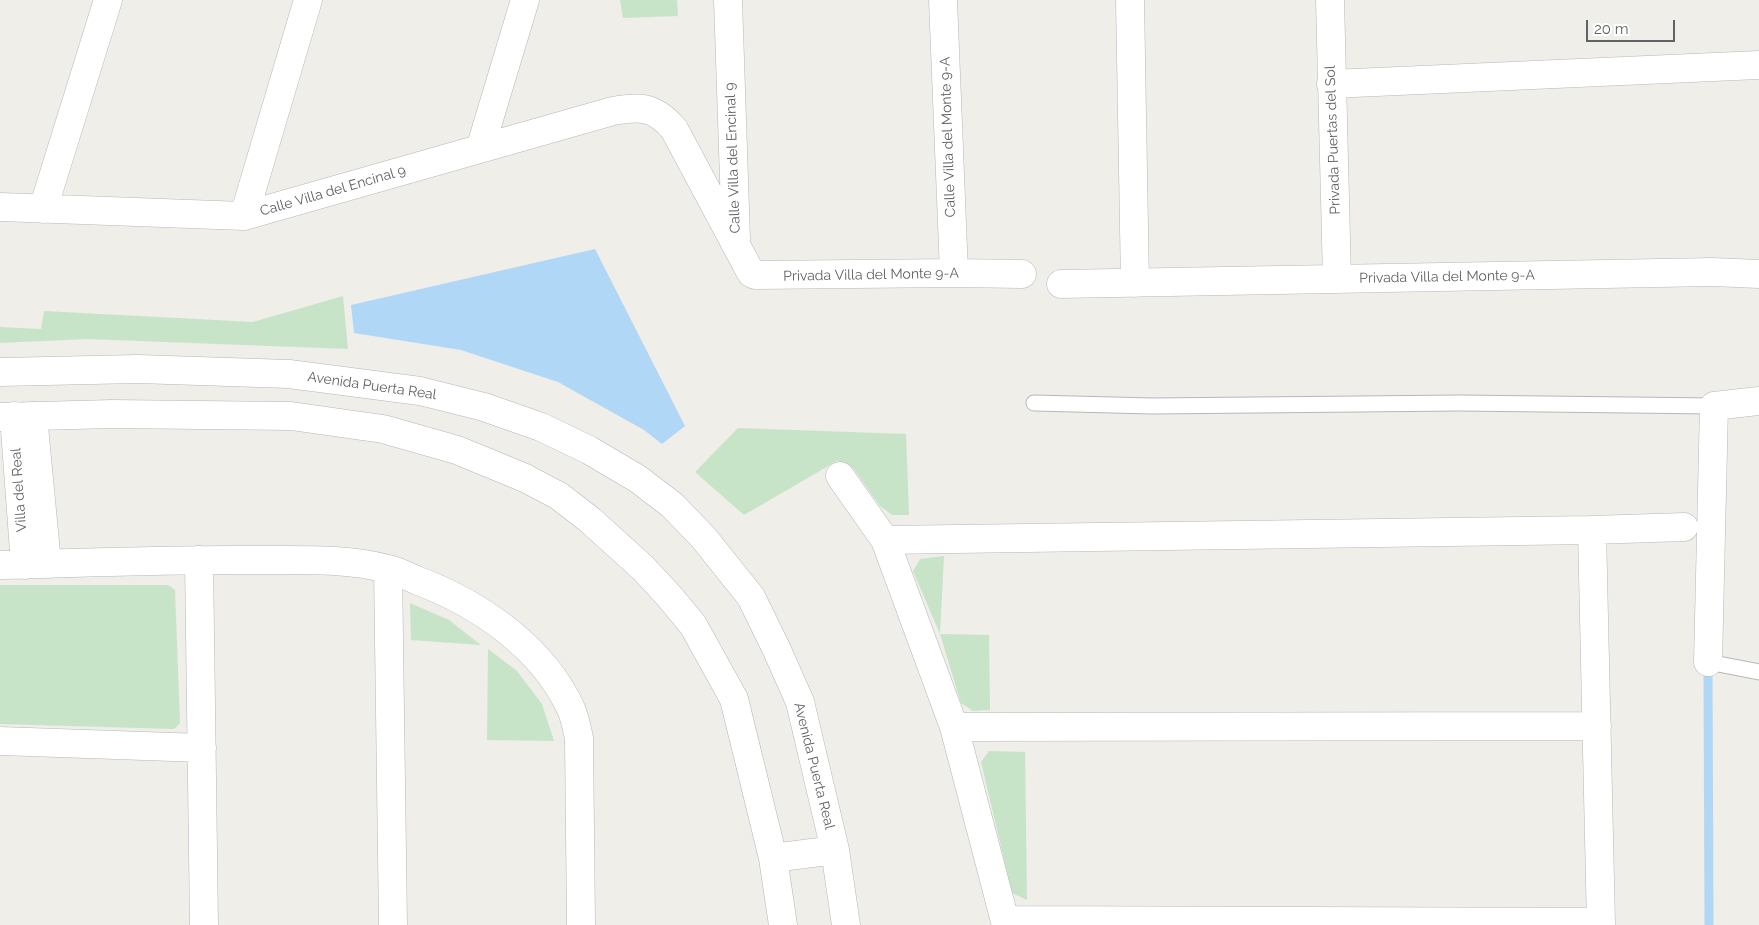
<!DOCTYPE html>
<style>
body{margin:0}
#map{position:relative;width:1759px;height:925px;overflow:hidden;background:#efeee8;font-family:Raleway,sans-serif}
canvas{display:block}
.scale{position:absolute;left:1586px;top:20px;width:89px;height:22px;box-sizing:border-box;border:2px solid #5f6266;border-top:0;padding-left:6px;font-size:15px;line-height:18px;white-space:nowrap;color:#5f6266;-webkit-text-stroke:4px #fff;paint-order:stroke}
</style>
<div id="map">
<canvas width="1759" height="925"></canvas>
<div class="scale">20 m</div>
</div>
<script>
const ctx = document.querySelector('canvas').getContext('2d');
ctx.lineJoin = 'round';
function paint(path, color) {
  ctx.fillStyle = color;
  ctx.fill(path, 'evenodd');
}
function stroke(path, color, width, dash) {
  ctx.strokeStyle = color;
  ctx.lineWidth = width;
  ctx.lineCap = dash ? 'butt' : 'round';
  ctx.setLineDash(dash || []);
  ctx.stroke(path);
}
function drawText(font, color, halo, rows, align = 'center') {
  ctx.font = font + ' Raleway,sans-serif';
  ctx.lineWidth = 4;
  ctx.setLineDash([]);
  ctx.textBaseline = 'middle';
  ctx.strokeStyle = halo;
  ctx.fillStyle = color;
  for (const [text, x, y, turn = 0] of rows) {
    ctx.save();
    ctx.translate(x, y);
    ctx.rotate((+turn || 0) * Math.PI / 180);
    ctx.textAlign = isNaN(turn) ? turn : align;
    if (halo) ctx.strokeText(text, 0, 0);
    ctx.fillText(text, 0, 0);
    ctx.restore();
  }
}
paint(new Path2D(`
 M620 0H677L678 16 623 18Z
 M343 296 348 349 87 339 0 343V327L41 329 44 311 253 322Z
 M738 428 906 434 909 515H892L880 506 853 468 837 461 744 515 695 472Z
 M944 556 940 634 989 635 990 710 973 711 961 703 940 634 913 571 920 559Z
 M0 585H168L175 590 180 723 174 729 0 724Z
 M410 603 449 620 481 645 411 640Z
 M488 649 517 671 542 704 554 741 487 740Z
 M989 751 1025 752 1027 900 1012 893 981 762Z`), '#c7e4c8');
paint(new Path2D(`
 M595 249 685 426 662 444 644 430 558 382 461 350 354 333 351 305Z`), '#b1d7f6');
stroke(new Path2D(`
 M1708 665 1709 925`), '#b1d7f6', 9);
const service = new Path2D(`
 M1034 403 1152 406 1460 403 1714 406
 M1708 662 1759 672`);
const minor = new Path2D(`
 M728 0 736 239
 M943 0 954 273
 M1130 0 1135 283
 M1330 0 1337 279
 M1331 84 1759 65
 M480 149 525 0
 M0 207 244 216 613 111C640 106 654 106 674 129L751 273 755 275 954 273 1022 274
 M43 209 108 0
 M244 216 308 0
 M1061 284 1713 272 1759 274
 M14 416 25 565
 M33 416 47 563
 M840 476 885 540 954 727 1006 925
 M1592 530 1601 925
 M885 540 1592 530 1684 527
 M199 560 204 925
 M0 565C85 563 171 559 256 560 300 560 345 558 388 569 397 571 407 576 416 580 478 603 543 647 571 709 575 718 577 729 579 738L581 925
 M388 569 393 925
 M1708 662 1714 406 1759 401
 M954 727 1597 726
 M0 741 202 748
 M1006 920 1601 922`);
const secondary = new Path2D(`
 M0 372 138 369 289 374 420 391 484 407 541 427 589 450 638 479 672 505 703 537 751 597 776 648 800 702 835 850 846 925
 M0 417 112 414 291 416 383 429 457 450 525 478 559 496 590 520 643 568 669 596 693 625 734 699 773 858 783 925
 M773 858 835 850`);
stroke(service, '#b5b7bb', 17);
stroke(minor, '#b5b7bb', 29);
stroke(secondary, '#b4b6ba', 29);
stroke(service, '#fff', 15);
stroke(minor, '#fff', 28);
stroke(secondary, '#fff', 28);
drawText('14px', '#5f6266', '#fff', [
 ["Calle Villa del Monte 9-A",948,137,-92],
 ["Privada Puertas del Sol",1333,140,-92],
 ["Calle Villa del Encinal 9",733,158,-92],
 ["Calle Villa del Encinal 9",333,191,-16],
 ["Privada Villa del Monte 9-A",871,275,-1],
 ["Privada Villa del Monte 9-A",1447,277,-1],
 ["Avenida Puerta Real",372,386,8],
 ["Villa del Real",19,490,-94],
 ["Avenida Puerta Real",814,766,76]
]);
</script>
